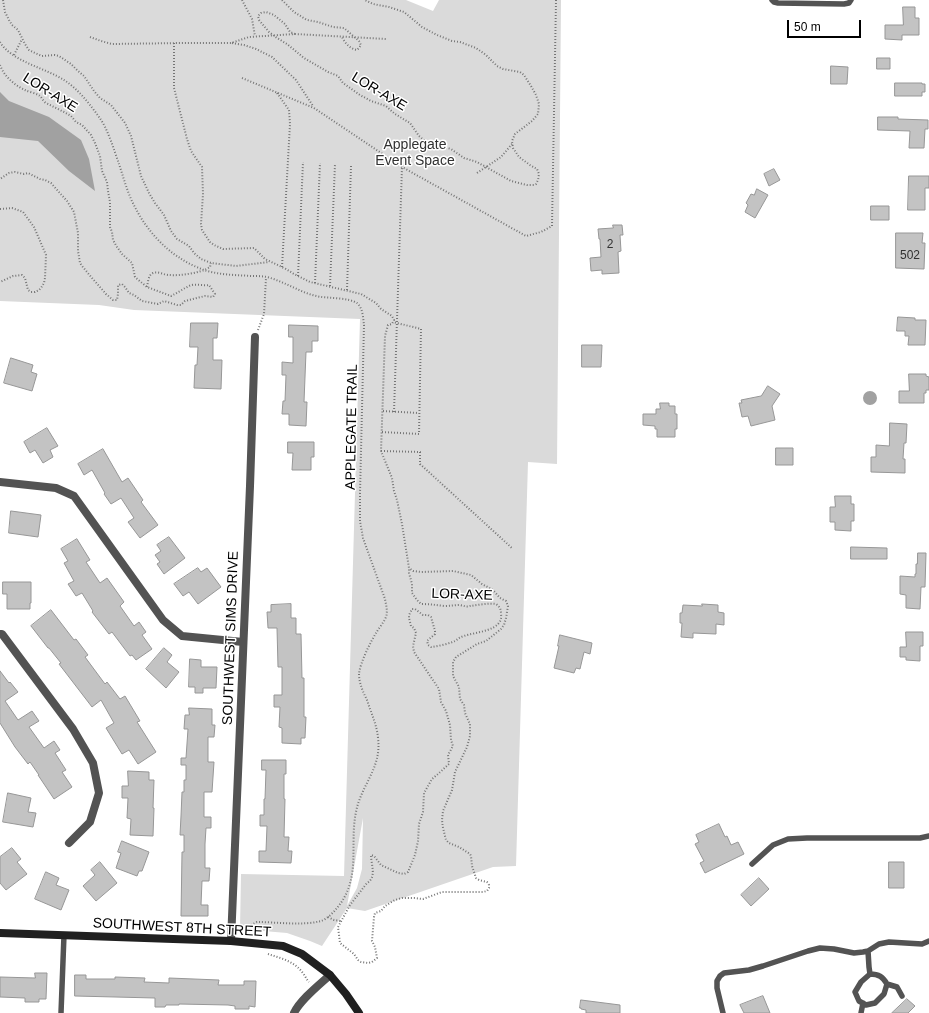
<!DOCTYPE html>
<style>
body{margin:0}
#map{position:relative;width:929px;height:1013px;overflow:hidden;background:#fff;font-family:Helvetica,sans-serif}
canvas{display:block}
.scale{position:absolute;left:787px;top:20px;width:74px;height:18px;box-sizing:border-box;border:2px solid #000;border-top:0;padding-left:5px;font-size:12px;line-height:14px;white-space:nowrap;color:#000;-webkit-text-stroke:3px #fff;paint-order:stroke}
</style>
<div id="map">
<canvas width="929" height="1013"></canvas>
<div class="scale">50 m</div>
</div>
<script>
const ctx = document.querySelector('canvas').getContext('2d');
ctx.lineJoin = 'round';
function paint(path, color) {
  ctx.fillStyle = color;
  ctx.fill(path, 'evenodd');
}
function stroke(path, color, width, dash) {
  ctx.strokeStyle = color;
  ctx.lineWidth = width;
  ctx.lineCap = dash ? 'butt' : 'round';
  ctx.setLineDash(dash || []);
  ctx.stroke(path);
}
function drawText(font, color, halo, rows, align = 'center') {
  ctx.font = font + ' Helvetica,sans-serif';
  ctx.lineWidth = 3;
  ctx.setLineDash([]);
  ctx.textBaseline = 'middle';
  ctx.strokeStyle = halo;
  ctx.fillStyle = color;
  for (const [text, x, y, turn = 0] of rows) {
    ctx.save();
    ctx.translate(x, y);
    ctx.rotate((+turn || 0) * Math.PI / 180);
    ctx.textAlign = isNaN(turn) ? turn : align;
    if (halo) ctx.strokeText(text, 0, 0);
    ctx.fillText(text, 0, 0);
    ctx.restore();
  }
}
paint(new Path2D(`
 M0 0H406L433 11 439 0H561L557 464 528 462 516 866 493 867 365 911 347 908 322 946 310 941 287 933 240 929 241 874 344 876 360 319 134 310 99 305 0 301ZM363 818 362 869 357 888 347 906Z`), '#dadada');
paint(new Path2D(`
 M0 92 9 101 49 117 81 140 89 159 95 191 69 171 38 141 0 137Z
 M863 398a7 7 0 1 1 14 0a7 7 0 1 1-14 0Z`), '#a1a1a1');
const building = new Path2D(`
 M903 7H915V18H919V35H902V40L885 39V25H903Z
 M877 58H890V69H877Z
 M831 66 848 67 847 84H831Z
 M895 83H922V84H925V92H922V96H895Z
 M878 117H898V119L928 120V129H925L924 148H909L910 131 878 130Z
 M774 169 780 180 769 186 764 174Z
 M909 176H929V188H925V210H908Z
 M757 189 768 195 755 218 745 212 748 205 746 203 751 194 754 195Z
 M871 206H889V220H871Z
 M613 225H622L623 235H620L621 251 618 252 619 273 602 274V270L591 271 590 258 601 257 600 239H599L598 229 613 228Z
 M896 233H923L922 243H925L924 269 896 268Z
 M898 317 915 318V320H926L925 345H908L909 336H905V331H897Z
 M191 323H218L217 338H213V360H222L221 389 194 388 195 365H197L198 347H190Z
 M289 325 318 326V341H312V352H306L304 402H307L306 426 289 425V414H282L283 401H285L286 375H282V362L293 363V337H289Z
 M582 345H602L601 367H582Z
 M11 358 33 365 31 372 37 374 32 391 4 383Z
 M909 374H926V376L929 377V390H926V393H924V403H899V391H909Z
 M768 386 780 394 772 406 775 420 751 426 748 416 742 417 739 403H742L741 400 761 396Z
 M660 403H669V406H675V414H677V429H675V437H657V429H655V426L643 425V414H656V409H660Z
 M890 423 907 424 906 443H904L903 459H905V473L871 472V457H876V445L889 446Z
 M47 428 58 446 50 450 53 457 43 463 35 450 30 453 24 442Z
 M288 442H314V457H311V470H292L293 453H288Z
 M776 448H793V465H776Z
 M103 449 122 482 128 478 143 500 141 502 158 525 140 538 128 522 134 518 121 498 111 504 104 494 105 493 92 470 84 475 78 464Z
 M835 496H851V504H854V521H851V531L835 530V522H830V507H835Z
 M11 511 41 515 38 537 9 533Z
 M169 537 185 558 164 574 157 564 160 562 155 555 161 551 157 545Z
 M77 539 90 560 86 562 100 583 107 578 124 602 120 606 134 626 139 622 146 632 142 635 152 649 136 660 132 655 130 656 112 632 109 634 92 612 93 611 82 593 76 596 68 584 74 581 64 563 68 561 61 549Z
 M851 547 887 548V559H851Z
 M918 553H926L925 587H921L920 609 906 608V595L900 594V576L915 577V574H916V564H917Z
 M198 568 201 572 207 568 221 587 198 604 189 592 183 596 174 584Z
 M3 582H31V603H30V609H7V594H3Z
 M291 604V618H296V634H301L302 678H304V717H306L305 738H301V744L282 743V728L279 727 280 707H274V695H282V667H278L277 628H268L267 612H271V605Z
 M702 604 718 605V612L724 613V625L716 624V634L693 633V638L681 637 682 623H680V613H682L683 605 702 606Z
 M51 610 74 640 76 639 88 655 85 657 105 684 107 682 120 699 125 696 140 721 137 722 156 752 138 764 129 750 122 754 106 728 114 723 101 700 92 707 59 664 61 663 49 648H48L31 626Z
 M906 632H923V646H920V661L906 660V657H900V647H906Z
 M560 635 592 643 590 654 584 652 580 669 576 668 574 673 554 668 559 646H558Z
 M164 648 172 655 167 662 179 672 166 688 146 669Z
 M190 659 201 660V667H217L216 688H203V693H195V687H189Z
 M0 671 9 683 10 682 18 692 5 701 18 720 32 711 39 721 29 727 44 748 54 741 60 750 55 753 66 770 62 772 72 787 54 799 38 775H39L30 762 28 764 15 747 0 723Z
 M189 708 212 709V725H215L214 737H208V762H214L212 792H204V817H211V828H206L205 844V868H210L209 881H202L201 905H208V916H181L182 852H184V835H180L181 816 182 792H184V780H186V765H181V758H186L188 729H184L185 715H189Z
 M262 760H286V774H284V799H285L284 837H289L288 851H292L291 863 259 862V851H266L267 826H260V815H264V799H265L266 770H262Z
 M128 771 149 772V780H154L153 808H154L153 836 130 835 131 819 127 818 128 798H122V786H128Z
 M8 793 31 798 28 812 36 813 33 827 3 822Z
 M719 824 725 837 727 836 731 845 738 842 744 854 705 873 700 863 704 861 695 844 699 842 696 835Z
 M122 841 149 852 142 871H139L137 876 116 868 121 853 118 852Z
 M12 848 21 859 17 862 27 874 6 890 0 883V857Z
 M100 862 117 883 96 901 83 886 95 875 91 870Z
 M889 862H904V888H889Z
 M46 872 59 878 56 885 69 890 61 910 35 899Z
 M759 878 769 889 751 906 741 895Z
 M35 973H47L46 999H39V1002H25V998L0 997V977L35 978Z
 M75 975H86V979H115V977L145 978 144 982 169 983V978L219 980 218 985H244V981H256L255 1007 249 1006V1009H235V1006L228 1005 179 1004V1005H166L165 1007H155V998L75 996Z
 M763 996 770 1013H744L740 1005Z
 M907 999 915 1006 908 1013H892Z
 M581 1000 620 1005V1013H586V1010L581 1009V1008H580Z`);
paint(building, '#c3c3c3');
stroke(building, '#979797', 1);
stroke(new Path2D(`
 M3 0 5 12 9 20 12 25 18 30 25 44 29 50 35 53 42 56 55 55 59 56 71 64 78 71 84 76 94 91 100 98 111 105 125 123 131 136 141 176 149 193 155 203 164 215 171 231 177 239 189 246 194 253 201 259 211 263 236 266 269 262
 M242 0 252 19 255 36
 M282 0 294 12 307 20 318 22 333 27 344 28 359 41 361 45 359 48 357 50C350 49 345 43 342 37
 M295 34 290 32 285 24 274 15 266 12 261 13 258 16 259 20 269 32 277 38 287 44 304 58 328 72 338 76 343 83 360 95 371 101 386 106 395 114 410 123 419 136 425 141 431 145 444 147 451 149 464 158 477 162 511 181 527 185H534L536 184 538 180 539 174 537 169 530 165 519 157 513 148 512 141 515 134 532 121 538 114 539 104 536 95 531 86 524 75 520 72 503 69 497 66 486 55 476 48 460 42 452 41 437 35 422 27 404 12 389 7 373 4 365 0
 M90 37 101 41 112 44 184 43H231L249 37 295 34 386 39
 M0 42C11 61 45 68 64 80 78 89 89 103 99 117 108 129 114 150 119 164 124 179 128 195 136 209 145 227 163 248 180 258 187 263 196 267 204 270 219 275 236 275 252 276 257 276 262 276 267 277 286 282 302 294 321 297 330 298 349 298 357 303 363 308 363 318 364 325L360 493V521L363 538 385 599C386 605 388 611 386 617 384 622 379 628 376 633 370 643 360 663 359 674 359 683 363 692 367 700 371 713 377 725 378 738 382 768 361 785 356 812 349 846 362 878 337 908 333 913 327 919 321 921 303 926 276 922 257 922L251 925 246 932 247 935
 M174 43V88L187 139 191 151 202 167 203 194 201 224 202 230 210 242 214 245 223 249 254 248 265 259 286 269 294 274 310 282 361 294 376 303 381 309 392 316 394 320 392 324 388 325 385 336 381 451 392 478 394 491 397 500 402 524 409 568V573L412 584V593L417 600 421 604C429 604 436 605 444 606 450 606 455 605 460 605 464 606 467 607 470 606 478 605 488 603 496 604 500 607 501 609 501 614 504 631 475 632 464 636 460 637 458 639 455 641 448 644 439 646 431 647L428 645 427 641 435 634V631L431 617 428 615H423L415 609H412L409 615V618L411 626 414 628 416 633 413 646 414 652 439 689 441 702 446 711 450 725 451 740 453 746 448 755 449 764 438 774 432 779 424 793 423 812 419 824 418 841 415 855 408 872 404 874 398 873 381 865 374 856 371 855C371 865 377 877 367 883L350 905 338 927 340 943 354 954 358 960 361 962 368 963 372 962 377 958 375 947 372 941 374 917 375 913 381 911 385 906 395 900 402 898H414L423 899 442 892H483L487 891 489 888V885L487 882 479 880 476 878 472 866 471 856 470 854 459 847 449 843 446 840 443 828 442 820 443 811 452 790 455 772 467 747 470 736V724L465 713 464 705 460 699 459 687 453 676V662L456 657 477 644 486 641 501 629 504 625 506 618 508 606 506 601 500 598 493 590 482 584 471 575 453 571 421 572 413 571 409 568
 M232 43 244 45 256 49 272 57 296 80 313 106
 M14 55 22 39
 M0 65C4 76 14 85 25 90 29 92 36 93 40 96 42 98 43 101 46 103L64 112 71 116 76 122 82 125 91 135 95 143 100 156 102 171 107 182 108 191 110 202V227L112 232 113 240 117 247 122 254 132 263 135 277 136 278 147 287 171 296C177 293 183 289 189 286 195 283 203 286 209 285L215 294 213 297 205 296 185 301 181 305H177L164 301 158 304 142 301 134 295 129 293 125 287 122 284 118 285V294L117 300H113L106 294 92 278 82 266 80 263 78 251V233L74 212 67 201 51 183 45 180 40 179 28 173 24 174 15 172 9 173 0 179
 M242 78 314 108 402 167 526 236 541 232 552 226 556 0
 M277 93 289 110 290 124 282 267
 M477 173 501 157 512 144
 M0 209 12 208 23 212 34 227 46 255 45 278 44 283 41 288 39 290 35 292H31L28 290 25 278 22 275 13 276 0 282
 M298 276 303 162
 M315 283 320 163
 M330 286 335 164
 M147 287C148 283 148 275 153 273 158 271 164 275 169 275 180 276 201 273 210 267L211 263
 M347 290 351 166
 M258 330 264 314 266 278
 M383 411 419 413
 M394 412 402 167
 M382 432 419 434 421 329 393 322
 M381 451 420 452V464L513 549
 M328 917 334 920 341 921
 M268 954C280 958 294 961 302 972 305 975 306 979 309 982`), '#757575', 2, [1, 2]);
stroke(new Path2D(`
 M772 0 774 2 778 3 844 4 849 3 851 0
 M752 864 773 845 788 839 807 838H920L929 836
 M868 951 869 967 870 974 861 982 855 992 859 1001 866 1005 875 1003 884 994 887 984C883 977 879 974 870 974
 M887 984 897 987 902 996
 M61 1013 64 935
 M723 1013 717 988V981L720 976 724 973 749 970 763 966 808 951 820 948 834 949 854 953 863 952 868 951 879 944 889 942 922 944 929 941
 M861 1013 863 1003`), '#535353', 5.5);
stroke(new Path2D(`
 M0 482 56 488 74 496 163 620 182 636 243 642
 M0 634H2L73 729 93 763 99 793 90 822 69 843
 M231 941 250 486 255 337
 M294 1013C300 1000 319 985 330 975`), '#535353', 8);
stroke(new Path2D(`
 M0 933 231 941 283 946 302 954 330 975 346 994 359 1013`), '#202020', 8);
drawText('12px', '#313131', null, [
 ["2",610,245],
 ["502",910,256]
]);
drawText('14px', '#000', '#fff', [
 ["LOR-AXE",379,92,31],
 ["LOR-AXE",50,93,32],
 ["APPLEGATE TRAIL",352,427,-89],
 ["LOR-AXE",462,595,2],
 ["SOUTHWEST SIMS DRIVE",231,638,-88],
 ["SOUTHWEST 8TH STREET",182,928,3]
]);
drawText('14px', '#313131', '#fff', [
 ["Applegate",415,145],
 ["Event Space",415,161]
]);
</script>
